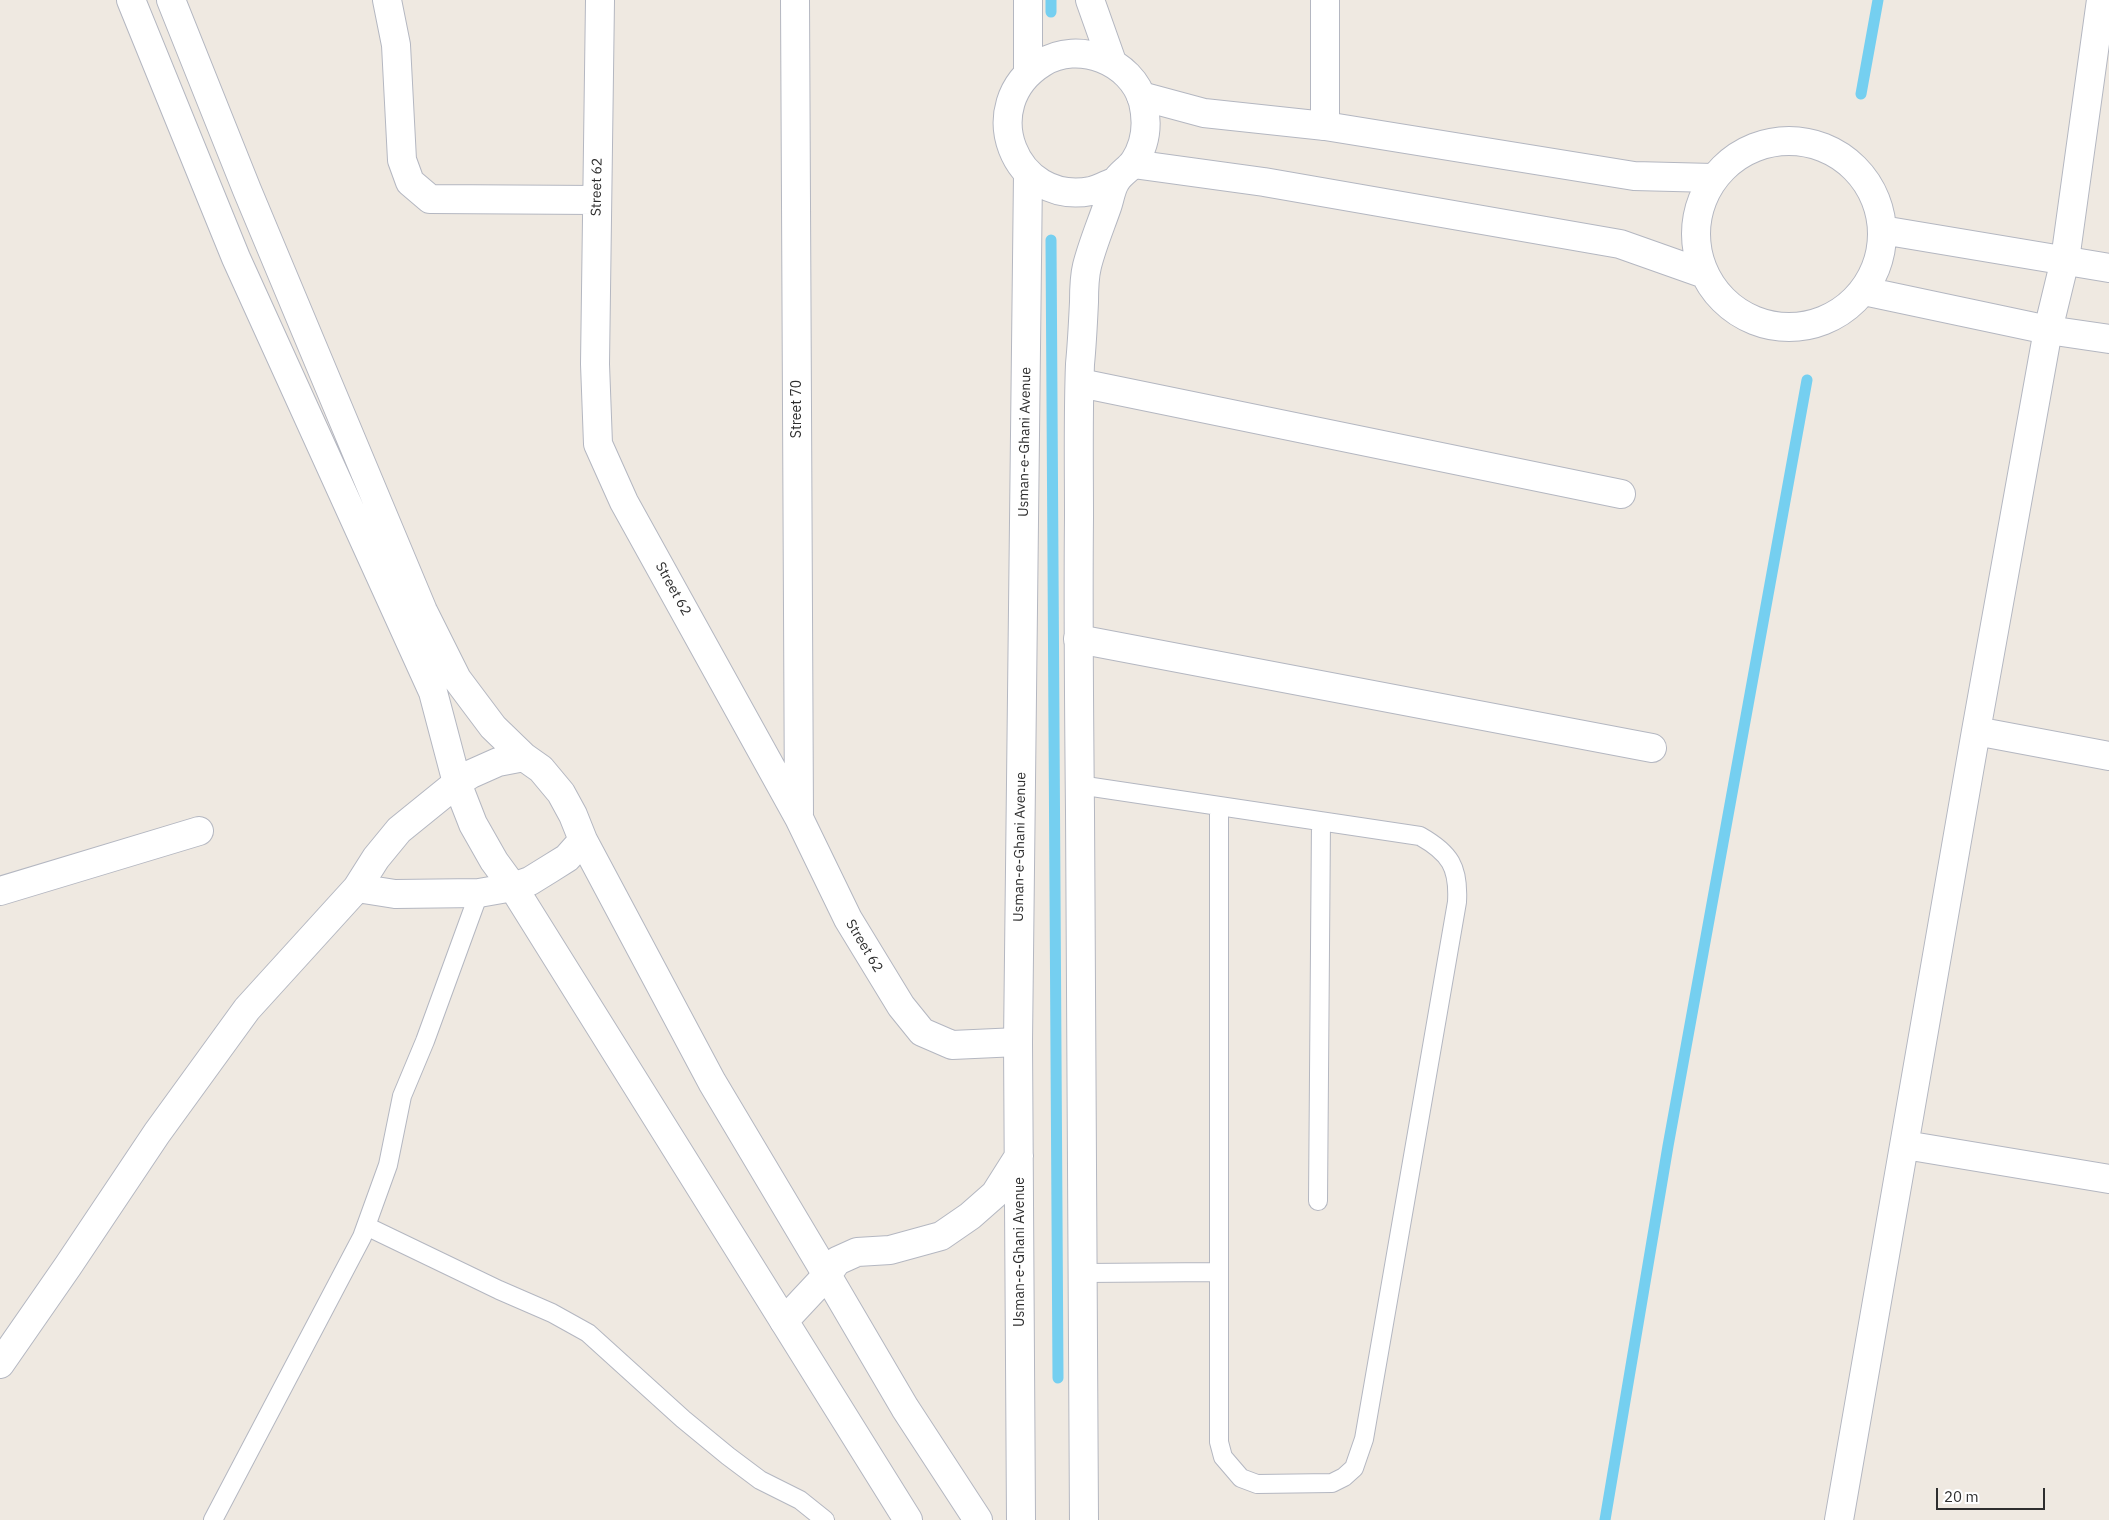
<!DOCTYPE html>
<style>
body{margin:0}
#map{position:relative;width:2109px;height:1520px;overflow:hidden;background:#efe9e1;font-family:"IBM Plex Sans",sans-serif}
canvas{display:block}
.scale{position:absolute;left:1936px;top:1488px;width:109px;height:22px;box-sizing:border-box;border:2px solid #2e2e2e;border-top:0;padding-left:6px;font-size:15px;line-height:18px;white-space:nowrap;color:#2e2e2e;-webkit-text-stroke:4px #fff;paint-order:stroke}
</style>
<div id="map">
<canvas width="2109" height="1520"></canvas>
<div class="scale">20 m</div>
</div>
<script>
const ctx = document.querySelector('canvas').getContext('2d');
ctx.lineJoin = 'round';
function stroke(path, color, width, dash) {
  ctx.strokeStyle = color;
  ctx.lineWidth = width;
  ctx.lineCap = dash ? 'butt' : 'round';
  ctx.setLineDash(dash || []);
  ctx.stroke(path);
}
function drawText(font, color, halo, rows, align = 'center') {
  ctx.font = font + ' "IBM Plex Sans",sans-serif';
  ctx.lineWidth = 4;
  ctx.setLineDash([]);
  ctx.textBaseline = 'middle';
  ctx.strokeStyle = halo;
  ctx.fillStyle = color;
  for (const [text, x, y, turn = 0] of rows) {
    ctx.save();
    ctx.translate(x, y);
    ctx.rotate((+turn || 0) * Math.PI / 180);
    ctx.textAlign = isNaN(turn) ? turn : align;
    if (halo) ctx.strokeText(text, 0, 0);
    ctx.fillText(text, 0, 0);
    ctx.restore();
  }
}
stroke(new Path2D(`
 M1051 0V12
 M1861 94 1878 0
 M1051 240 1058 1378
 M1605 1520 1668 1146 1807 380`), '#75cff0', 11);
const service = new Path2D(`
 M1079 785 1420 836C1450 853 1459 867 1457 902L1364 1439 1354 1468 1344 1477 1332 1483 1257 1484 1241 1478 1223 1457 1219 1442V806
 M1318 1201 1321 821
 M366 1226 499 1290 552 1313 588 1333 683 1419 728 1456 760 1480 800 1500 825 1520
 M1084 1273 1219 1272
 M213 1520 362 1237 388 1165 402 1096 425 1041 479 893`);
const minor = new Path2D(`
 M387 0 396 45 402 160 410 182 430 199 597 200
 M600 0 595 364 598 444 624 502 799 818 848 919 901 1006 922 1032 952 1045 1018 1042
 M795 0 799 814
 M1325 126V0
 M1080 383 1621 494
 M1078 639 1652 748
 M1976 731 2109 756
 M0 891 199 831
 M1905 1145 2109 1179
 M1839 1520 1976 731 2048 330 2065 260 2101 0`);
const tertiary = new Path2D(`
 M131 0 236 258 433 692 457 783 473 824 494 861 513 887 784 1321
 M171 0 247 190 423 611 457 679 493 727 524 757 541 769 561 793 573 815 583 840 712 1082 827 1275
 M1141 96 1204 113 1325 126 1634 176 1713 178
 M1696 234a93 93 0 1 1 186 0a93 93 0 1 1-186 0Z
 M1133 164 1264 182 1620 244 1702 273
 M1882 230 2109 268
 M1864 291 2048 330 2109 339
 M357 888 395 894 479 893 513 887 530 881 551 868 567 858 583 840
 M0 1364 68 1266 157 1133 247 1009 357 888 376 858 399 830 457 783 471 774 498 762 524 757`);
const secondary = new Path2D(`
 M1028 0V72
 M1090 0 1112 62
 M827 1275 905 1408 978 1520
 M908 1520 784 1321 827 1275 837 1261 857 1252 890 1250 941 1236 970 1216 995 1194 1019 1156
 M1021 1520 1018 1042 1028 174
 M1084 1520C1084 1284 1082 1048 1080 812 1079 714 1078 615 1079 517 1079 466 1078 415 1080 364 1082 344 1083 323 1084 302 1084 290 1084 278 1087 266 1092 246 1100 227 1107 207 1110 199 1111 188 1116 181 1120 174 1129 169 1134 162 1146 144 1148 123 1143 102 1132 61 1078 40 1042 63 975 105 1014 206 1091 191 1099 189 1108 184 1116 181`);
stroke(service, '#b4b7c1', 20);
stroke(minor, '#b4b7c1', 30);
stroke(tertiary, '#b4b7c1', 30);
stroke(secondary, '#b4b7c1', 30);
stroke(service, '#fff', 18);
stroke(minor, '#fff', 28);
stroke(tertiary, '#fff', 28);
stroke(secondary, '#fff', 28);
drawText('14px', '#2e2e2e', '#fff', [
 ["Street 62",597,187,-89],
 ["Street 70",797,409,-90],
 ["Usman-e-Ghani Avenue",1025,442,-89],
 ["Street 62",673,589,61],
 ["Usman-e-Ghani Avenue",1020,847,-89],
 ["Street 62",864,946,59],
 ["Usman-e-Ghani Avenue",1020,1252,-90]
]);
</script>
